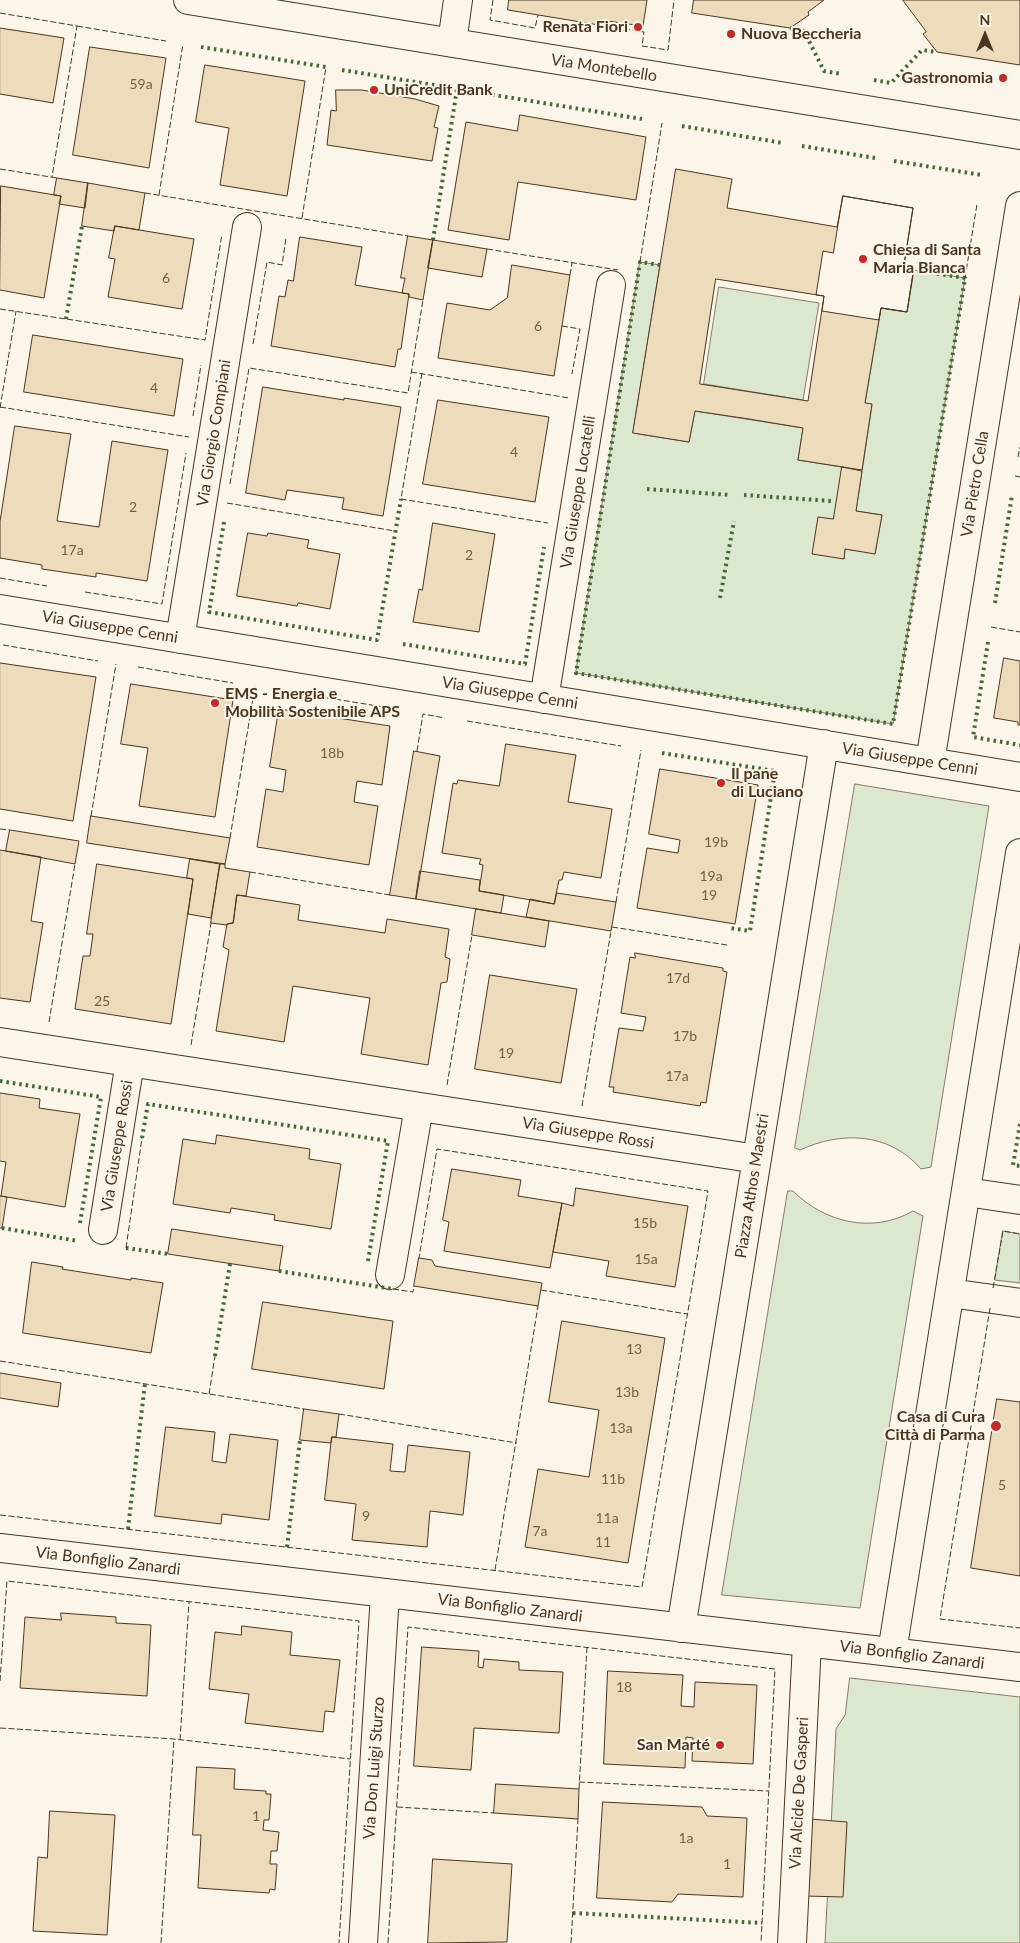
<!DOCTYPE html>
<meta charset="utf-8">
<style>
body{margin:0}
#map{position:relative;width:1020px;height:1943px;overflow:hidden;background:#fbf6e9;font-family:Lato,sans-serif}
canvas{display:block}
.north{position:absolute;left:960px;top:10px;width:50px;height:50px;-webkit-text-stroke:4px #fbf6e9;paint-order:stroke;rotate:0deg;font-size:14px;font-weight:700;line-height:20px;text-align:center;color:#4a3520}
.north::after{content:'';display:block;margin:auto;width:18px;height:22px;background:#4a3520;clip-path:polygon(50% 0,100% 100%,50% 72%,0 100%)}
</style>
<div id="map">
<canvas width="1020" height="1943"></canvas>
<div class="north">N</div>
</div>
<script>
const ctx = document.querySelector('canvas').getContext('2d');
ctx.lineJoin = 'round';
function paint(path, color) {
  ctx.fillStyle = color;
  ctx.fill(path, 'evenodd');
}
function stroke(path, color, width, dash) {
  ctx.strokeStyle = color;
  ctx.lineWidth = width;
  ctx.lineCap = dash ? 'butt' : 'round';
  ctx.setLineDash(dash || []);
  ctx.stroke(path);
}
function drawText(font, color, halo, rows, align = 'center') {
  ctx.font = font + ' Lato,sans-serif';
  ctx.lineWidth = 4;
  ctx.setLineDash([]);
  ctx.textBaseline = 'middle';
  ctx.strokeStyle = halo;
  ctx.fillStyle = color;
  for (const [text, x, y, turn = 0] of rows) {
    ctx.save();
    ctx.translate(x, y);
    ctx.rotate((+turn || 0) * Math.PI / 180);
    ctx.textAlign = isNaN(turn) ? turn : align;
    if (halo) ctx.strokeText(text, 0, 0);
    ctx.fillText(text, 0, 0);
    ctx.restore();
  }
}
const green = new Path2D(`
 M640 262 660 265 633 433 689 442 695 411 803 428 798 460 842 467 844 559 845 549 875 553 882 515 856 511 872 405 865 403 881 308 907 312 914 270 965 278 893 724 576 673Z
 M719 287 819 303 803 400 704 384Z
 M855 784 989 806 931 1167 921 1169C889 1132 841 1131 800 1150L795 1148Z
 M788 1191H793C825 1223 873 1234 913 1211L923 1216 860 1608 722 1595Z
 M1003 1231 1020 1234V1283L995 1280Z
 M850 1678 1020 1697V1943H825L836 1729 845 1715Z`);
paint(green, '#dce7d0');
stroke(green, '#887966', 1);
const building = new Path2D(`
 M509 0H647L643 26 600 20 599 25 508 10Z
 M694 0H824L808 12 809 15 790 28 692 13Z
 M903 0H1020V65L937 52 923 34 926 32Z
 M0 28 64 38 53 103 0 94Z
 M90 47 166 58 149 168 73 155Z
 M205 65 305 81 287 196 220 185 229 128 196 122Z
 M336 90H362L415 99 439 106 434 127 438 128 432 161 327 145 331 110 336 111Z
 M520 115 646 137 636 200 518 182 509 240 448 230 466 122 517 131Z
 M676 169 732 179 727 208 837 227 843 196 913 208 904 265 914 267 907 312 881 308 865 403 872 404 862 470 798 460 803 428 749 419 695 411 689 442 633 433ZM716 279 824 296 808 401 700 384Z
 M57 178 88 183 85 208 59 204 61 196 54 195Z
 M88 183 145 193 139 230 115 226 114 231 82 226Z
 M1 186 61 196 44 298 0 290Z
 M843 196 913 208 904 265 914 267 907 312 881 308 879 320 822 311 824 296 816 295 823 251 833 253Z
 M115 226 194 239 182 309 108 297 115 259 109 258Z
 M408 236 433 240 423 300 409 297V294L402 293 405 278H401Z
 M300 237 362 247 355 285 409 294 401 349H398L395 367 271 346 279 296 285 297 288 280 293 281Z
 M433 240 487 249 482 277 428 268Z
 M512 265 570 275 554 376 438 358 447 303 490 310 507 298Z
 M33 335 183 359 174 416 24 392Z
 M263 387 344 400V398L401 407 383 516 342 509 344 498 287 490 285 500 246 493Z
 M438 400 549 417 535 502 423 484Z
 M15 426 71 434 57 521 99 527 112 441 168 450 147 581 96 573V577L42 569V565L0 558V522Z
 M842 467 862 471 856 511 882 515 875 554 845 549 844 559 812 554 818 517 833 519Z
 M433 523 495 534 479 632 413 622 419 589 422 590Z
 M248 533 267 536 268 533 309 540 307 548 340 554 330 609 298 603 297 606 237 596Z
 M1004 658 1020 661V725H1018V722L994 718Z
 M0 663 96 677 73 821 0 809Z
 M131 684 233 700 215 817 139 806 148 748 121 744Z
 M279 709 390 726 382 785 357 781 354 802 378 806 369 865 257 847 266 789 283 792 286 770 270 767Z
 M506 744 576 755 568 802 612 809 601 878 564 872 562 880H559L554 904 479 891 483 865 479 864 481 859 442 853 453 783 457 784 458 780 499 786Z
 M414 751 440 756 416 899 390 895Z
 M660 769 758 785 735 924 637 908 647 848 678 853 680 840 649 834Z
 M91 816 230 838 225 864 87 843Z
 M10 830 79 841 75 864 6 851Z
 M0 850 41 857 31 921 43 923 30 1002 0 998Z
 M190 859 220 864 211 918 188 914 193 879 187 878Z
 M97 864 193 879 171 1024 75 1009 83 956H90L93 934H87Z
 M220 864H225V868L250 872 246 896 237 895 233 923 227 924V925L211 923Z
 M420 871 480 880 479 891 504 895 501 913 416 899Z
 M557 893 616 902 611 931 526 917 530 899 554 904Z
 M237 895 300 905 298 920 385 933 387 919 449 929 445 957 450 959 447 982 441 983 428 1065 361 1054 370 998 293 986 284 1042 216 1031 229 950 223 947 227 924 233 923Z
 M476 909 549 921 545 947 472 935Z
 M635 953 723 968V971L727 972 706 1103 701 1102 700 1106 613 1092 614 1087H609L619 1028 643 1031 646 1017 621 1013 630 957 635 958Z
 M490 975 577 989 561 1083 475 1069Z
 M0 1093 40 1099 39 1108 80 1114 65 1207 1 1196 6 1162 0 1161Z
 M217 1135 310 1149 309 1159 341 1164 331 1229 274 1220 275 1215 231 1208 230 1213 173 1204 183 1139 215 1144Z
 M452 1169 521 1180 518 1196 562 1203 550 1268 444 1251 449 1222 443 1220Z
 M576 1188 688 1206 675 1287 606 1276 609 1261 553 1252 562 1203 573 1206Z
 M0 1196 7 1197 2 1228H0Z
 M172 1229 283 1246 279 1271 168 1254Z
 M419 1258 432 1260 435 1266 542 1283 538 1306 414 1286Z
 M32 1262 63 1267 62 1269 131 1280V1278L163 1283 151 1353 23 1333Z
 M263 1302 393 1321 384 1389 252 1369Z
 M562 1321 665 1338 628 1563 525 1547 538 1469 589 1477 599 1410 549 1402Z
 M0 1373 61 1383 58 1407 0 1398Z
 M997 1399 1020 1402V1576L971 1568Z
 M304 1409 339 1414 336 1437H332L331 1443 300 1440Z
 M166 1427 215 1432 212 1461 226 1463 230 1434 278 1440 269 1520 222 1514 221 1524 155 1516Z
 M332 1437 393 1444 390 1471 405 1472 408 1445 470 1452 463 1515 430 1511 427 1547 352 1540 356 1504 325 1500Z
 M61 1613 116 1617V1623L151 1625 147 1696 20 1688 25 1617 61 1620Z
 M242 1626 292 1632 290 1655 340 1660 334 1712 325 1711 323 1732 245 1723 249 1694 209 1689 215 1632 241 1635Z
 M422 1647 479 1651 478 1667 483 1668 484 1659 519 1662V1670L563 1672 559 1733 474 1728 471 1770 414 1766Z
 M608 1671 683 1675 681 1706 694 1707 695 1682 757 1685 753 1764 692 1761 693 1738 686 1737 685 1768 604 1764Z
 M197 1767 235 1769 234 1789 266 1791V1794H271L269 1820H264L263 1830 279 1832 277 1851H271L270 1864H277L275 1890 270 1889 269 1893 198 1888 201 1835H193Z
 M496 1784 579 1789 578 1819 494 1813Z
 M603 1802 702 1807 707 1816 747 1818 743 1897 678 1894 672 1902 597 1898Z
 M50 1811 115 1815 107 1935 33 1931 38 1857 47 1858Z
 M810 1819 847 1822 843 1897 805 1896Z
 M433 1859 512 1864 507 1942 428 1943Z`);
paint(building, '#ecdcbc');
stroke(building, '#4a3520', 1);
const minor = new Path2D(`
 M188 0 1020 135
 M452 43 458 0
 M0 609 1020 777
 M180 639 247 227
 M544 699 611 285
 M930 762 1020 206
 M0 1042 757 1159
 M966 1192 1020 1200
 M103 1230 130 1062
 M390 1275 419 1107
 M950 1293 1020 1303
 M0 1548 1020 1667
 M681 1628 824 744
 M892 1652 1020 853
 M363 1943 385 1594
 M792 1943 807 1643`);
stroke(minor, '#4a3520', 30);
stroke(minor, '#fbf6e9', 28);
stroke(new Path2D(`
 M790 28 804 31 824 71 842 74
 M201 47 326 67
 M342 70 440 86
 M874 80 891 83 922 50 937 52
 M682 126 783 143
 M802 146 875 158
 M894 161 982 175
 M433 240 457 89 642 119
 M660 265 640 262 576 673 893 724 965 278 914 270
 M66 319 82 226
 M647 489 730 495
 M744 495 832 501
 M224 522 209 612 377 640 401 499
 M720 598 734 521
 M995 603 1012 495
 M988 642 973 737 1020 745
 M403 644 525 664 544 547
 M662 753 775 771 750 931 730 928
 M0 1081 101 1097 80 1223
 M1020 1124 1013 1165 1020 1166
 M142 1138 148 1104 388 1141 368 1261
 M2 1228 78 1241
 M126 1248 168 1254
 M279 1271 393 1289
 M215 1356 230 1264
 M128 1529 145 1383
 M287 1547 300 1440
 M573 1913 762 1923`), '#436837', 4, [2.5, 4]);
stroke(new Path2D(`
 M493 0 490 20 535 28 538 15
 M0 13 77 26 52 177
 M599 25 644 32 642 46 668 50 674 0
 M77 26 166 41
 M0 169 57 178
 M145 193 408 236
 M159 195 183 44
 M302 218 326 67
 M487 249 618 270
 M640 262 662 123
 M570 275 572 263
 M965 278 977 204
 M0 309 205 340 222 234
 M562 326 580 329 572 374
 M253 344 267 262 282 265 286 238
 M411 372 569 398
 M422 373 401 499 548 523
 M0 407 189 437
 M0 408 16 311
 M193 416 201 365
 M1018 457 1020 447
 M1015 476 1020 477
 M230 484 249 368 408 393 423 300
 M227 503 395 531
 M0 578 47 586
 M85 592 162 604 186 453
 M991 627 1020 632
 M3 645 98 661
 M138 667 233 683
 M285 691 390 708
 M467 721 621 746
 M417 751 423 714 445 718
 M91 816 116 664
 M0 829 10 830
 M230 838 255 686
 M250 872 390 895
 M616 902 641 750
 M612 927 727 945
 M49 1022 75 864
 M191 1045 211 923
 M447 1085 472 935
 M582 1106 611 931
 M126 1248 142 1138
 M993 1288 1003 1231 1020 1234
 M393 1289 413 1292 414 1286
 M541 1290 687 1314
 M990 1308 940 1619 1020 1628
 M0 1361 304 1409
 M209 1394 215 1356
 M339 1414 517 1443
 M0 1515 642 1587 708 1191 437 1149 419 1258
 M495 1570 538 1306
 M0 1681 7 1581 359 1621 339 1943
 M0 1728 174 1739 350 1759
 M180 1740 189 1602
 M579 1782 768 1791
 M579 1789 587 1647
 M397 1807 494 1813
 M161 1943 174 1739
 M388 1943 408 1627 775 1669 761 1943
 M571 1943 578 1819`), '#4a3520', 1, [6, 2.5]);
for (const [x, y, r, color] of [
 [638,27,5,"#c62828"],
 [731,34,5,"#c62828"],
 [1003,78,5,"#c62828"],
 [374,90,5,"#c62828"],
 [863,259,5,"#c62828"],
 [215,703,5,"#c62828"],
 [721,783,5,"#c62828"],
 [996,1426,6,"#c62828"],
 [720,1745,5,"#c62828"]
]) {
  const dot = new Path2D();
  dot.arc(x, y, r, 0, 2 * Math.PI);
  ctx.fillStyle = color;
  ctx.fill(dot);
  stroke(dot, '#fbf6e9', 2);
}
drawText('14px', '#725f47', null, [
 ["59a",141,84],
 ["6",166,278],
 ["6",538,326],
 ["4",154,388],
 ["4",514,452],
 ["2",133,507],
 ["17a",72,550],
 ["2",469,555],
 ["18b",332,753],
 ["19b",716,842],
 ["19a",711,876],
 ["19",709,895],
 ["17d",678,978],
 ["25",102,1001],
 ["17b",685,1036],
 ["19",506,1053],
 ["17a",677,1076],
 ["15b",645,1223],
 ["15a",646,1259],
 ["13",634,1349],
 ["13b",627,1392],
 ["13a",621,1428],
 ["11b",613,1479],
 ["5",1002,1485],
 ["9",366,1516],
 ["11a",607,1518],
 ["7a",540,1531],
 ["11",603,1542],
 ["18",624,1687],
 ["1",256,1816],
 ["1a",686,1838],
 ["1",727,1864]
]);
drawText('bold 16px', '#4a3520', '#fbf6e9', [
 ["Renata Fiori",628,27,"right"],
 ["Nuova Beccheria",741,34],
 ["Gastronomia",993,78,"right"],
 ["UniCredit Bank",384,90],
 ["Chiesa di Santa",873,250],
 ["Maria Bianca",873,268],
 ["EMS - Energia e",225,694],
 ["Mobilità Sostenibile APS",225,712],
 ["Il pane",731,774],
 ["di Luciano",731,792],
 ["Casa di Cura",985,1417,"right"],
 ["Città di Parma",985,1435,"right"],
 ["San Marté",710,1745,"right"]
], 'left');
drawText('16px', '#4a3520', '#fbf6e9', [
 ["Via Montebello",604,68,9],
 ["Via Giorgio Compiani",214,433,-81],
 ["Via Pietro Cella",975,484,-81],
 ["Via Giuseppe Locatelli",578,492,-81],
 ["Via Giuseppe Cenni",110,627,9],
 ["Via Giuseppe Cenni",510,693,9],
 ["Via Giuseppe Cenni",910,759,9],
 ["Via Giuseppe Rossi",588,1133,9],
 ["Via Giuseppe Rossi",117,1146,-81],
 ["Piazza Athos Maestri",752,1186,-81],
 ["Via Bonfiglio Zanardi",108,1561,7],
 ["Via Bonfiglio Zanardi",510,1608,7],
 ["Via Bonfiglio Zanardi",912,1655,7],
 ["Via Don Luigi Sturzo",374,1768,-86],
 ["Via Alcide De Gasperi",799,1793,-87]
]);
</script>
